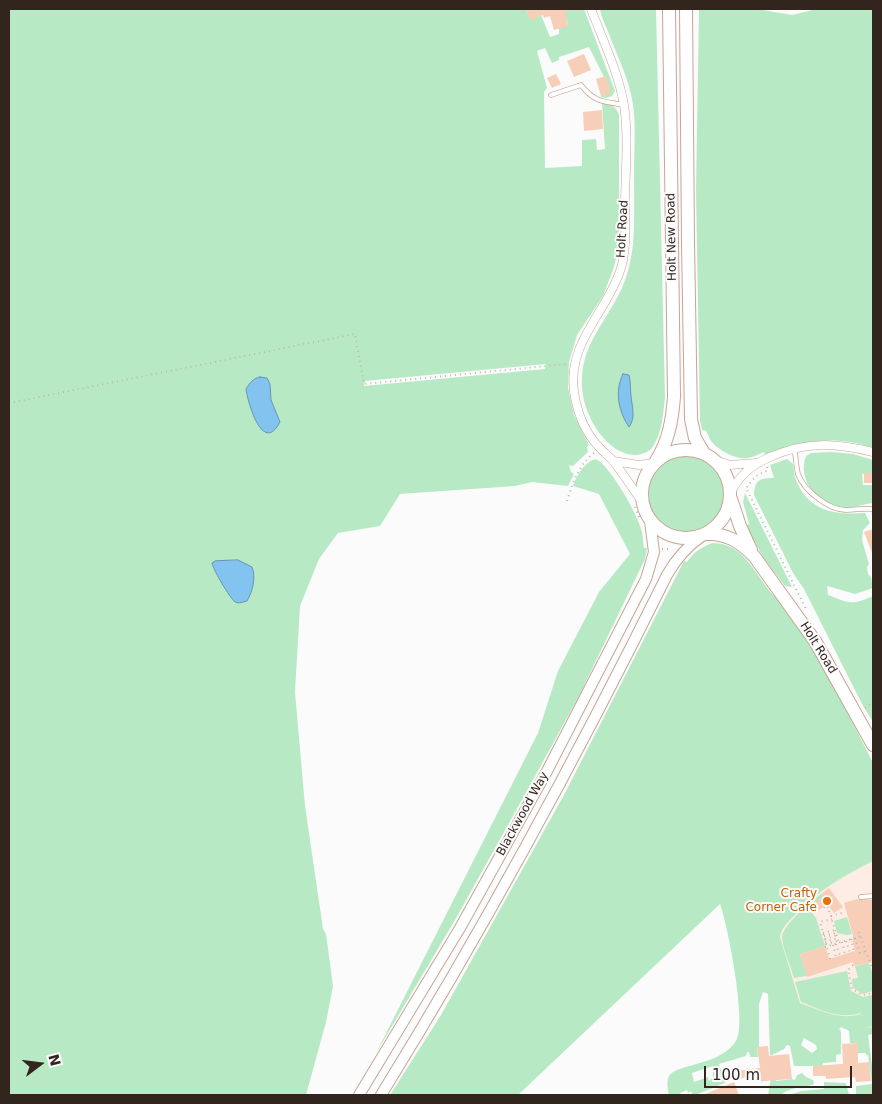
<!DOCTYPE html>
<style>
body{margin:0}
#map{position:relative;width:882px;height:1104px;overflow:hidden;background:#fbfbfb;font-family:"DejaVu Sans",sans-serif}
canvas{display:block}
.frame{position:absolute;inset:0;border:10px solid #32251e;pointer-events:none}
.north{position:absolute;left:15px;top:1039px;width:50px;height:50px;-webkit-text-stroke:4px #fbfbfb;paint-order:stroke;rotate:75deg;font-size:14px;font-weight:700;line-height:20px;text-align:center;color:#32251e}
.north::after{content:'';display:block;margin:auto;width:18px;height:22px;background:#32251e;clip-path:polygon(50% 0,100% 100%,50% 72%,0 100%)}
.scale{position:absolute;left:704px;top:1066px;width:148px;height:22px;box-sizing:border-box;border:2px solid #32251e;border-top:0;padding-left:6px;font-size:15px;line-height:18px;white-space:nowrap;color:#32251e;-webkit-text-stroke:4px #fbfbfb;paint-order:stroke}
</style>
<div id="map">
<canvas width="882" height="1104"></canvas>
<div class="frame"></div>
<div class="north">N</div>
<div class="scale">100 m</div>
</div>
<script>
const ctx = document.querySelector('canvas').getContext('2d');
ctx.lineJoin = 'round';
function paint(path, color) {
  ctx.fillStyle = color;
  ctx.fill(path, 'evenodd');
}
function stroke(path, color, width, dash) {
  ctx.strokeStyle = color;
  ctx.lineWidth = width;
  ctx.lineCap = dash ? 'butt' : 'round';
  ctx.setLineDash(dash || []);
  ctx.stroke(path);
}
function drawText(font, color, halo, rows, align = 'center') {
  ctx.font = font + ' "DejaVu Sans",sans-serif';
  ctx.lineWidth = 4;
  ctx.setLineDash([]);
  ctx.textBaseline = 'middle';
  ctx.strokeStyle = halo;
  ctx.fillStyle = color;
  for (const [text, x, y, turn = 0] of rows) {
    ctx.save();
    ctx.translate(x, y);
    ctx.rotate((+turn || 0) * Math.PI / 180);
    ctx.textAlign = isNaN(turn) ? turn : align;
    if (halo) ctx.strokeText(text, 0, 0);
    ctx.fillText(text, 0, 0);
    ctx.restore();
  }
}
paint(new Path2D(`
 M873 861V1031L858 1032 801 1008 780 937 782 928 812 897 839 878Z`), '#feede4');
paint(new Path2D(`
 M9 9H526L530 19 541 15 550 37 559 34V28L568 25 566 18 560 20 557 9H584L615 91 612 96 606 98 601 97 604 77 589 47 559 57V60L552 63 545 48 537 51 547 88 544 92 545 168 582 166V140L596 139 597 150 605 149 602 103C611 104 616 106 619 115V245L614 267 603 296 577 335 569 362 568 388 574 415 589 445 587 447 588 452 573 466 569 465 571 472 574 474 568 486 532 482 515 486 400 494 380 526 338 533 319 559 300 606 295 692 305 806 323 929 326 934 333 986 326 1022 306 1095H9ZM546 364 545 369 364 386 365 381Z
 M600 9H656L665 398C663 414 662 436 651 449 648 452 642 454 638 455 609 457 587 420 583 396 576 348 604 327 622 288 628 275 631 259 633 245 635 221 634 197 634 173 634 147 637 119 631 94 626 73 616 53 609 34 606 26 601 17 600 9Z
 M699 9H757L792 15 817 9H873V448C836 435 801 440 765 455L764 452C759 454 753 457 748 458 737 460 719 451 712 442 709 439 708 434 706 431L702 430 700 421 696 190Z
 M832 452 853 454 873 460V473L862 474 863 485H873V503C863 504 853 508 843 508 817 506 797 479 806 456L811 453Z
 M648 494a38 38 0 1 1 76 0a38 38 0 1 1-76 0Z
 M596 459C611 467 638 515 642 532 643 537 643 543 644 548H647L645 559 580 694 533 780 455 920 376 1053 538 733 558 671 599 592 630 554 599 494 573 486C577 475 584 462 596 459Z
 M787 459 793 464C794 469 794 475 796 480 809 512 835 515 865 513L870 523 863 530 862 540 869 564 867 567 868 574 871 577 873 588 855 594 827 586 828 595C849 603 851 606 873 596V722L862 704 804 589 793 573 754 495C755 479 760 478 774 478L770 465Z
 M745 493 792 587 785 586 763 557 746 526 749 524 743 502Z
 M713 543C741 544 750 565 766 586 770 591 773 597 780 599L816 650 873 763V861C842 877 820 889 795 915 788 922 782 927 780 937L800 1003C817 1009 841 1021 860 1014L862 1017 860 1013C841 1020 818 1009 801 1002L795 982 847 971 851 991 863 997 873 995V1026L864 1028 873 1027V1034L868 1035 873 1073V1095H856V1086L872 1084 868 1056 865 1053H858V1043H850L849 1031 841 1027 839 1029 841 1031V1054L836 1055V1062L823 1063 822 1066H794L790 1046 787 1045 784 1049 770 1056 768 994 763 992 759 1004V1047H757L758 1057H750L749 1052H747L746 1056 719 1064 725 1083 695 1095H693L691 1091 688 1093 687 1090 680 1093 681 1095H669C668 1090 666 1081 669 1076 677 1063 723 1066 737 1039 746 1020 728 926 720 904L518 1095H390L441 1015 564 795 684 561 687 562C694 552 701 547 713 543ZM804 1038 816 1045 817 1049 812 1053 801 1045ZM713 1066V1077L709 1081 708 1077 694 1082 692 1073Z
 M821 894 823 897 809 909 816 918 825 946 800 954 807 976 794 978C791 967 782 947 782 937 783 925 811 901 821 894Z
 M847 917 852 934 847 935 837 933 834 921Z
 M869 963 873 976V991L863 994 853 988 852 979 858 978 855 966Z
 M802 1073 806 1077 813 1080 814 1084C803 1089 790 1086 781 1095H768L771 1078 775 1077 776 1081 792 1079 795 1080 797 1075Z
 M824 1082 846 1083 849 1095H789L801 1091 824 1089Z`), '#b7eac4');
const water = new Path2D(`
 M623 374 629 375C631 382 630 389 631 396 632 406 636 418 629 427 619 412 614 392 623 374Z
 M260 377 267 378 270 384 271 400 280 422C263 455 248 404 246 389 250 383 253 378 260 377Z
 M238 560 252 567C256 577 253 591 247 601 243 602 239 604 235 602 230 598 213 570 212 563L215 561Z`);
paint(water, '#83c3ef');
stroke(water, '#6b94b0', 1);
paint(new Path2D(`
 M526 9H569V11L565 13 568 26 554 30 550 16 544 18 543 15 530 20Z
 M584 54 591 70 574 77 567 61Z
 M556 74 561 84 552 88 547 78Z
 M606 76 611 93 601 96 596 79Z
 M602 110 603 129 584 131 583 112Z
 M864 473H873V483H864Z
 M873 529V555L864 532Z
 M829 888 843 907 834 913 827 904 819 910 814 903 823 897 821 894Z
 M858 899 873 900V962L854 966 853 962 807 977 800 954 825 946 829 959 855 951 852 939H854L844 903Z
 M858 1043V1063L869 1062 871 1081 856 1082 855 1077 826 1079V1076H813V1066L843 1064 842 1044Z
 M768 1046 769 1056 789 1054 792 1079 751 1082 750 1076 737 1079 735 1071 760 1068 757 1047Z
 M734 1082 739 1095H703Z`), '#f7ceb8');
const service = new Path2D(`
 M551 95 581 85C595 103 603 101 624 105
 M794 448C796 456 796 466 798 474 804 491 829 510 846 510 855 510 864 508 873 509
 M861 897 873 896`);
const minor = new Path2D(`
 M591 9C602 38 619 74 624 105 629 138 625 174 625 207 625 226 627 253 620 271 606 313 567 343 574 392 577 411 584 431 598 446 603 452 609 456 614 462 624 475 633 489 642 502
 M715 460 730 465 756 463
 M613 461 639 465 654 463
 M731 493C739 475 752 465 770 457 807 441 835 443 873 452`);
const tertiary = new Path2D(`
 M359 1095 460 928 547 771 646 579 654 552 650 521
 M381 1095C485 927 579 753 667 575 676 559 686 547 702 536`);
const trunk = new Path2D(`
 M686 9 688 242 691 419 695 438 704 453
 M642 494a44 44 0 1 1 88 0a44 44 0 1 1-88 0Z
 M656 461C669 440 672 421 674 397L669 9
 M731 499 740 526 751 550
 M706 534C727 533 740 542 754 556L815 641 873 745`);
stroke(service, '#c6a594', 5.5);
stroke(minor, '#c6a594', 9);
stroke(tertiary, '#c6a594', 12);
stroke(trunk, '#c6a594', 14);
stroke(new Path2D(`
 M9 403 355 334 364 384 567 364
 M767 467 768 470 756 476 746 488 806 609
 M567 501C573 482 578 466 594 453
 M635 507 640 519
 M662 549H672
 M865 708 873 702
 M824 907 825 909 828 907 839 943
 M831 916 845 912
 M859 932 873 971
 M823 933 835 930
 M824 936 836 933
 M855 938 860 953
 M825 939 837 935
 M851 939 854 952
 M846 941 850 953
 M825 942 838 938
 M842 942 845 954
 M826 944 838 941
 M836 944 840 956
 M833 945 836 957
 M825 947 861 936
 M859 953 866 951
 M830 959 820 922 832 919
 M853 965 848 970 852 989 863 995 873 993`), '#bbb7b5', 2, [1, 4]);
stroke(service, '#fff', 4);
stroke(minor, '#fff', 8);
stroke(tertiary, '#fff', 10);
stroke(trunk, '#fff', 12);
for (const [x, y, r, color] of [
 [827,901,5,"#e8710a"]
]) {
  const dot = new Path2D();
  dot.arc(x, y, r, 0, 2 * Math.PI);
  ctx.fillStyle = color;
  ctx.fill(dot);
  stroke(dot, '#fbfbfb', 2);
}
drawText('12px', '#32251e', '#fbfbfb', [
 ["Holt Road",623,229,-87],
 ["Holt New Road",672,237,-91],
 ["Holt Road",818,648,58],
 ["Blackwood Way",523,814,-61]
]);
drawText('12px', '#c56008', '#fbfbfb', [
 ["Crafty",817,894],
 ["Corner Cafe",817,908]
], 'right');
</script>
